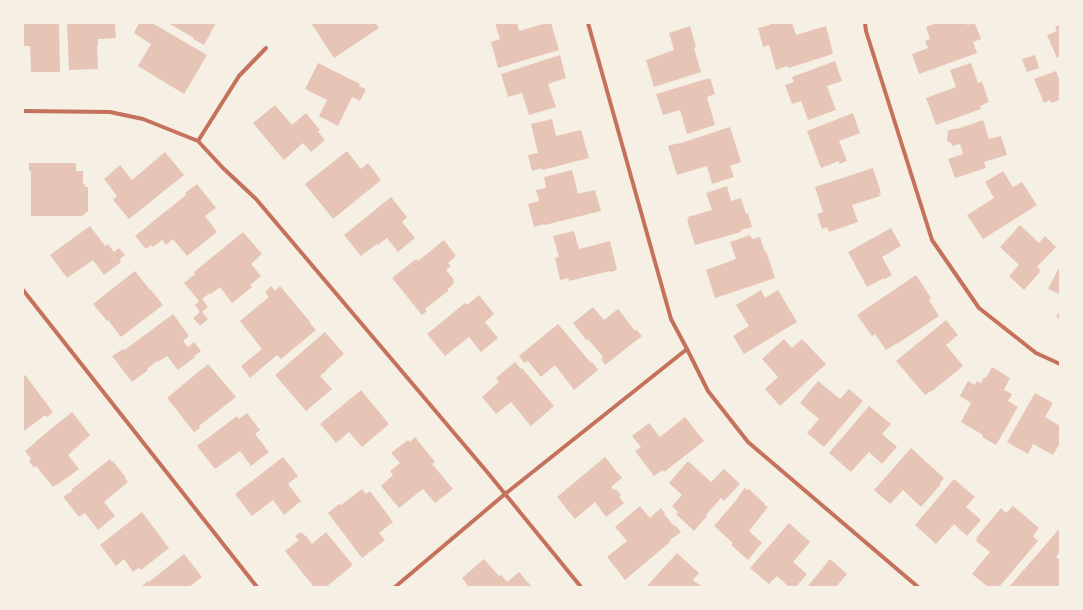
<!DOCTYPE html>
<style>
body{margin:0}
#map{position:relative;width:1083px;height:610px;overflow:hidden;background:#f6efe4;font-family:Ubuntu,sans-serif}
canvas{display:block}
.frame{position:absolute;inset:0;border:24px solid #f6efe4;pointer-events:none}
</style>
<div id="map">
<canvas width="1083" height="610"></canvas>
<div class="frame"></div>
</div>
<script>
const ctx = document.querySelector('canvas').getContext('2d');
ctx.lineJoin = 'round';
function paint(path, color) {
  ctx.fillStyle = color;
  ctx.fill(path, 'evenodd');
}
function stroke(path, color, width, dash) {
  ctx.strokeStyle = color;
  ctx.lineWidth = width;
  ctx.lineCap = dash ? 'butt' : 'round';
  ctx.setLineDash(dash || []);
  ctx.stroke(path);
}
paint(new Path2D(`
 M37 23H59L60 72H31L30 46H23V24Z
 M67 23H115L116 38 98 39V46H97L98 69 69 70Z
 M139 23H152L207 55 184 94 138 66 151 44 134 33Z
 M168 23H216L204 45 193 39 194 38Z
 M311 23H375L379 28 334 58Z
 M495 23H517L519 31 547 23H551L559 50 498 68 491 42 500 39Z
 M769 23H792L796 35 826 26 833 54 788 68 787 66 776 70 769 45 763 47 758 28 770 25Z
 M937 23H967V25L975 23 981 39 973 42 977 53 919 74 912 54 928 48 925 41 930 39 926 27Z
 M1060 25V56L1057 58 1047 35 1057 31 1055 27Z
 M690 26 696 47 694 48 701 72 654 87 646 60 674 50 669 33Z
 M560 55 566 78 548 84 556 107 529 115 522 93 508 97 501 74Z
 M1035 55 1039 68 1027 72 1022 59Z
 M835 61 842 81 827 86 836 110 808 120 801 101 792 104 785 85 794 82 792 77Z
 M318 63 360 84 359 86 366 89 360 101 352 97 338 126 319 116 327 100 305 89Z
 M971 63 978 83 982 82 989 102 980 106 981 109 936 125 926 98 956 87 950 70Z
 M1056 71 1060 82V96H1058L1060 100 1051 103 1050 100 1044 103 1034 79Z
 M710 78 715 94 707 97 715 125 687 134 680 110 663 115 656 94Z
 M275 105 292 125 306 113 320 130 318 132 325 140 311 152 303 143 284 160 253 123Z
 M853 113 860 133 839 141 847 161 839 164V161L821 168 807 131Z
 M552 119 556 136 581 130 589 158 542 170V168L532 171 528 155 538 153 531 124Z
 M983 120 989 139 1001 136 1007 155 984 162 986 168 955 178 948 159 963 154 960 144 952 146 951 143 948 142 947 139 948 134 947 131 957 128V129Z
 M730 127 741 162 730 166 734 177 712 184 707 166 677 175 668 146 678 143V144Z
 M347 151 361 169 368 163 381 180 333 219 305 184Z
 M165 152 184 175 129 219 113 200 117 196 104 179 120 165 132 180Z
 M29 163H76V171H83V184H85V187H88V211L82 216H31V171H29Z
 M873 168 881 193 879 194 880 196 852 205 858 222 829 232 827 227 822 229 817 214 823 212 815 187Z
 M572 170 578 194 595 190 601 211 545 225 544 224 534 227 528 204 539 201 536 190 546 188 544 177Z
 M1003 171 1013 187 1022 182 1037 205 983 239 967 215 994 198 985 182Z
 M197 184 216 208 205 216 217 232 187 256 173 239 166 245 162 240 153 247 151 245 146 249 135 236 186 195 185 193Z
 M727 186 731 201 741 198 746 214 748 213 752 227 741 230V232L695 245 687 220 689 219 688 217 712 210 706 193Z
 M391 197 407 217 402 222 415 238 398 252 387 238 378 245 377 244 361 256 344 235Z
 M1020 225 1039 243 1045 236 1056 247 1037 267 1041 270 1039 271 1040 272 1024 290 1009 276 1019 265 1000 247Z
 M90 226 105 246 108 244 114 252 119 248 125 255 120 259 121 262 104 275 93 260 67 278 50 255Z
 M891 228 901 246 882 257 892 275 885 279 884 278 867 287 848 252Z
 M574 231 579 249 610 241 617 270 611 272 610 271 569 281 568 278 560 280 555 258 559 257 553 236Z
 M243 232 262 254 251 264 261 276 250 285 252 287 232 303 220 287 211 294 210 293 202 299 208 307 202 312 208 319 200 326 193 318 200 312 195 305 199 301 184 283 195 274 194 272Z
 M750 235 752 239 760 237 765 252 766 251 775 278 715 298 706 270 736 259 730 242Z
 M444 240 456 256 448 263 451 266 446 270 454 280 453 281 454 283 448 289V291L425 309 427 311 422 315 392 278 416 259 418 261Z
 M1060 266V294L1048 289Z
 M135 271 150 290H151L163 305 121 337 108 320 107 321 93 304Z
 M916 275 931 298 929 300 939 316 897 344V343L886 350 875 334 872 336 857 315Z
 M271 286 275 291 280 286 311 323H310L316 330 281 359 277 355 250 378 241 366 262 349 240 321 269 297 265 292Z
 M761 290 765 298 778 290 797 322 744 354 733 336 749 326 736 305Z
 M479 295 494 314 485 322 498 338 481 352 469 337 445 356 427 334 465 303 467 305Z
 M593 307 604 320 618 309 635 331 636 329 642 336 605 365 601 359 603 357 588 339 586 340 573 323Z
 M1060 310V319L1056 317Z
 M173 314 189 336 183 341 188 347 194 342 201 351 194 356 195 357 178 370 167 356 158 362 157 361 147 369 148 370 132 382 112 356 123 349 124 350 126 349Z
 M946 320 958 335 946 345 963 366 931 392V391L925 395 896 361Z
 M558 324 591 363 592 362 598 370 574 390 555 365 541 377 528 361 524 363 519 356Z
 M325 332 344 354 326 370V371L320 376 332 389 306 411 275 375Z
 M784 339 792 348 802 339 826 364 780 406 765 389 778 377 762 359Z
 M515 362 521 369 522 368 554 406 531 426 511 402 496 414 482 397 499 382 496 378Z
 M208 364 236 397 199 426 200 428 194 432 167 398Z
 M992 367 1010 378 1004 390 1012 394 1008 401 1018 407 996 445 982 437 983 435 961 422 971 403 960 396 968 381 975 385 977 381 981 383 984 377 986 378Z
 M25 375 53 412 47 417 45 415 23 432V376Z
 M818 381 840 399 849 389 863 401 824 447 807 433 819 419 800 403Z
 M361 390 389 424 362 447 349 432 336 443 320 424Z
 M1035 393 1053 403 1045 417 1060 426V443L1053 455 1033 444 1028 454 1007 442Z
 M869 406 891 424 882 434 897 447 882 464 869 452 851 472 829 453Z
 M72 412 90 435 68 455 79 469 61 482 53 487 36 466 34 468 29 461 31 459 25 451 35 443V442Z
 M247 413 260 430 255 434 269 452 251 466 240 451 215 469 197 446 237 416 239 419Z
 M685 417 704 441 664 472 663 470 654 476 635 451 641 447 632 436 649 423 660 437Z
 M415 437 435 462 432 464 453 489 435 503 423 489 399 508 381 486 393 475 390 471 400 463 391 453 408 440 410 442Z
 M911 448 944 478 940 483 941 484 921 507 903 490 890 504 874 490Z
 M283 457 298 476 288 484 301 501 284 515 273 500 252 516 235 494Z
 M605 457 622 478 611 487 614 490 616 489 621 495 619 497 624 503 606 517 595 502 575 519 557 497Z
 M110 459 112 462 113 461 126 478 125 479 128 482 104 502 115 516 98 530 85 513 79 517 63 497 72 491 71 490Z
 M688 461 711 482 724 469 740 484 724 501 721 498 706 515 707 516 694 531 676 514 678 512 672 506 682 495 669 483Z
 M954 479 975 497 966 507 981 520 967 536 954 524 936 544 915 525Z
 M745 488 747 490 749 489 765 504 764 505 768 507 749 531 762 543 748 560 731 545 733 543 714 526 739 497H738Z
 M362 489 366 494 370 491 393 522 379 533 385 540 362 558 328 513 339 504 341 505Z
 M640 506 650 518 661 508 665 513 664 514 674 526 675 525 681 532 669 541 670 542 625 580 607 557 627 541 615 527Z
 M1013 506 1039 528 1033 536 1038 541 999 587H988L972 574 990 552 976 541 977 539 976 538 1001 508 1006 513Z
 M142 512 169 548 141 570 139 568 133 572 124 559 116 566 100 545Z
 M789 523 810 542 793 562 807 574 796 587H789L777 576 769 584 750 568Z
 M1060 528V551L1056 557 1060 560V587H1009Z
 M301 532 305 536V535L312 544 326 532 353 565 326 587H314L285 551 299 540 295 536Z
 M677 553 699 573 693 580 702 587H646Z
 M184 554 202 577 189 587H141L148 581 149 582Z
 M484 559 499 576 501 575 507 582 519 572 532 587H469L462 578Z
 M830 559 847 574 836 587H807Z`), '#e6c5b7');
stroke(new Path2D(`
 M588 23 671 319 687 349 708 391 748 442 918 587
 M865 23 866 31 932 240 979 308 1036 353 1060 364
 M23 111 110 112 143 119 198 141 223 168 256 199 488 473 581 587
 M198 141 239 76 266 48
 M23 290 257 587
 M395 587 505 494 687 349`), '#c5725c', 4);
</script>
